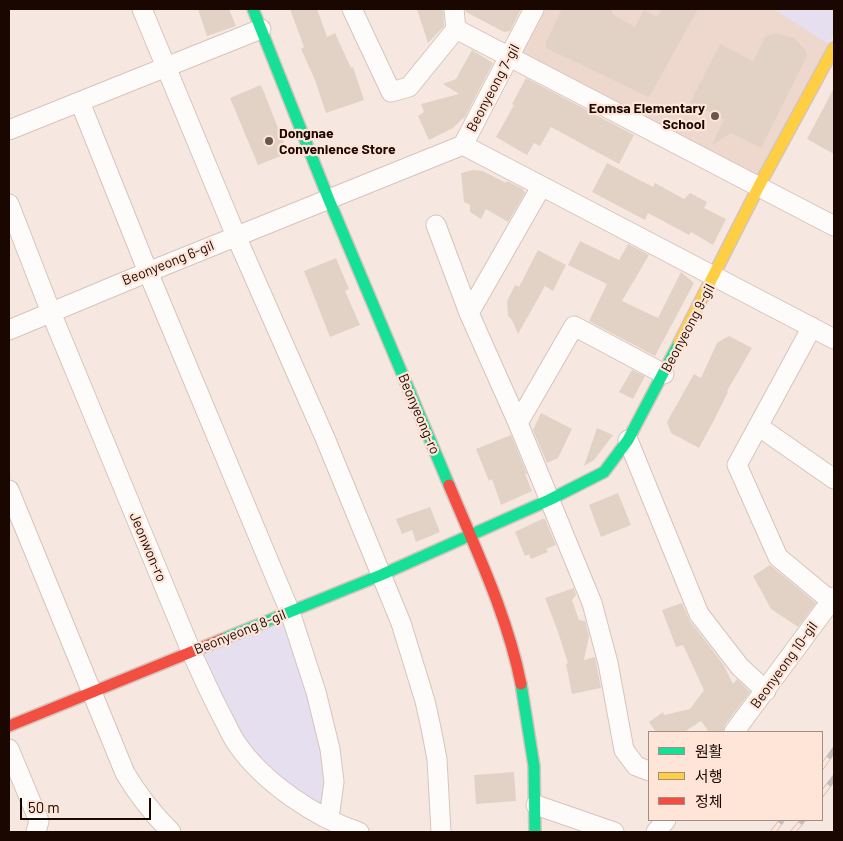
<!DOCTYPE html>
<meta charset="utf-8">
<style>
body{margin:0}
#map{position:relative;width:843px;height:841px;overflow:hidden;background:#f6e8e0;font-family:Barlow,"Noto Sans KR",sans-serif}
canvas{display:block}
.frame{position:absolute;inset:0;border:10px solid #1b0701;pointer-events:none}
.legend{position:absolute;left:648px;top:731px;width:175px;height:90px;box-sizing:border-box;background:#fee5d8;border:1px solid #a38c82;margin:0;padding:6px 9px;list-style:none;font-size:15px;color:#1b0701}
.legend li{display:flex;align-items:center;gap:10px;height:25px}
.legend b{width:25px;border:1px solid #a38c82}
.scale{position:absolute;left:20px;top:798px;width:131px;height:22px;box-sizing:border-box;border:2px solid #1b0701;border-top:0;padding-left:6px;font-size:15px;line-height:18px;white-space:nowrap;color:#1b0701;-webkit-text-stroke:4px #fee5d8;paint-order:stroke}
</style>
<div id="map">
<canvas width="843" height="841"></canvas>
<div class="frame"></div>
<ul class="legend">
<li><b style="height:6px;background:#16e098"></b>원활</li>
<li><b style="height:6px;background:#ffcf43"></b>서행</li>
<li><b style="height:6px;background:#f24e42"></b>정체</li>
</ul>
<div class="scale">50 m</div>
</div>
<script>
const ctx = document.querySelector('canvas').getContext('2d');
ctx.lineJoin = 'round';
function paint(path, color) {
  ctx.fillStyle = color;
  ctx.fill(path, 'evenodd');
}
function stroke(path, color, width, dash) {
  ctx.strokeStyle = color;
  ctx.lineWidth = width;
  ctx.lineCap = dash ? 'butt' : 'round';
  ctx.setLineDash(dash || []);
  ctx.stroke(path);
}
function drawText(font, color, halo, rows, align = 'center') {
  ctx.font = font + ' Barlow,sans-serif';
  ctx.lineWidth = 4.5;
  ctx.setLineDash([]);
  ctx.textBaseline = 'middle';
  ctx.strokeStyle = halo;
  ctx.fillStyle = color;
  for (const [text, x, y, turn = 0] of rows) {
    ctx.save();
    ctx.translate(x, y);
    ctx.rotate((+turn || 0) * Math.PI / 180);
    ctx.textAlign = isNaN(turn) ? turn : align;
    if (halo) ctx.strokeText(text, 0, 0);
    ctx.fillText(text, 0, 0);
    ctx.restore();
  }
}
paint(new Path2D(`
 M542 9H834V33L757 181 521 51Z`), '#eed8cd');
paint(new Path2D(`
 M774 9H834V33L828 44Z
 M290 612 316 692 329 818 259 770 191 651Z`), '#e6dff0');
paint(new Path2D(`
 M198 9H229L236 26 207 36Z
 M290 9H317L327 37 335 33 351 68 353 67 364 100 326 113 315 80 301 49 304 47Z
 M417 9H443L444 26 428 43Z
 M465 9H521L510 31 504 32 466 12Z
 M562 9H612V14L635 27 644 10 657 17 662 9H698L649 97 546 48V42Z
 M775 33 794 38 806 51 807 56 761 148 731 133 712 145 724 119 690 103 720 44 753 61 765 37Z
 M472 50 493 63 464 119 463 118 453 128 429 140 418 116 424 112 421 104 459 94 443 84 456 79Z
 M526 78 634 135 619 164 551 127 540 146 534 143 527 155 496 137 514 105 512 104Z
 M261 85 288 153 258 165 230 98Z
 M834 88V154L807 139Z
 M607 163 653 187 655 183 684 199 690 193 707 202 704 208 726 219 713 245 691 232 689 235 648 213 645 220 592 192Z
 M473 170 483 171 506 183 507 181 523 189 525 193 508 222 486 209 481 219 470 212V205L464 202 461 173Z
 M580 241 619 260 628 244 649 255 622 301 658 318 681 272 694 283 655 356 589 321 607 284 568 265Z
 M538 250 566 265 553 291 545 286 518 334 512 320 508 316 507 301 515 285 519 287Z
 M336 258 349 289 345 291 360 325 330 337 304 271Z
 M729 336 752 348 727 391 728 392 713 422 699 448 671 433 667 422 694 374 701 378 717 343Z
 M632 370 645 376 633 399 619 392Z
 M541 413 572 429 558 458 547 463 533 430Z
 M597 428 613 435 594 460 584 466Z
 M511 435 527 474H525L532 491 501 505 492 479 489 481 476 449Z
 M618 493 631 525 601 537 589 505Z
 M430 507 440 532 416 542 412 530 402 534 396 519Z
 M542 519H545L556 545 546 549 548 552 531 559 529 554 525 556 515 532Z
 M770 565 816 603 798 627 771 609 753 576Z
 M574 588 576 595 572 600 579 620 585 621 589 636 584 660 595 657 601 688 572 694 566 664 568 663 557 629 545 598Z
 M682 603 690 621 723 664 733 684 737 679 750 692 725 725 723 732H709L701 721 684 732H656L649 722 663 712 664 715 690 709 704 690 683 645 676 647 662 610Z
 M514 772 516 801 476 804 474 775Z`), '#e2d2c5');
const street = new Path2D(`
 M142 9 236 236 325 438 401 623 425 701 431 728 437 759 441 832
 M352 9 391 92 409 87 456 29 454 9
 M456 29 834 226
 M80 102 148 272 290 612 316 692 330 749 334 782 329 818
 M9 130 261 29
 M463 145 834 339
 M9 204 52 315 191 651C202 675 212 698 224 720 228 728 232 737 237 744 263 782 316 818 359 832
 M436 225 469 313 518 423 592 603 608 663 624 750 636 766 649 771
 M469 313 541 187
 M812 327 737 465 778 557 831 601
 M9 330 148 272 463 145 534 9
 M518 423 574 326 664 374
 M758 426 834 479
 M628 440 699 614 740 667 766 691
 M9 490 125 773C138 795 153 814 171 832
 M734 732 834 597
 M9 749 39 821 36 832
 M536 805 614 832
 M656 832 666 820`);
const fast = new Path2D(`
 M253 9 329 200 449 485
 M223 639 381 575 549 500 604 472 628 440 679 343
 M521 684 534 766 535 832`);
const slow = new Path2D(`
 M679 343 759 186 834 48`);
const jam = new Path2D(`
 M449 485C476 550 507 614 521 684
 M9 726 223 639`);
stroke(street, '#d6c4bb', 21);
stroke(fast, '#d6c4bb', 14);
stroke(slow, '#d6c4bb', 14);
stroke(jam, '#d6c4bb', 14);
stroke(street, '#fefcfa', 19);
stroke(fast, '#16e098', 11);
stroke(slow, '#ffcf43', 11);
stroke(jam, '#f24e42', 11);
const rail = new Path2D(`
 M822 767 834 750
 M822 794 834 778
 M773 832 782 820
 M793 832 803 820`);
stroke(rail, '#c4bfbd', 5.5);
stroke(rail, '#fee5d8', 4, [11]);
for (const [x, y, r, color] of [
 [715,116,5,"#68564f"],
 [269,141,5,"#68564f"]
]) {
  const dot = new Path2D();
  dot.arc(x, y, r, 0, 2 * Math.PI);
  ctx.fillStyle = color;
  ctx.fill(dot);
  stroke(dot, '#fee5d8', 2);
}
drawText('14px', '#1b0701', '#fee5d8', [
 ["Beonyeong 7-gil",493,88,-62],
 ["Beonyeong 6-gil",168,263,-22],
 ["Beonyeong 9-gil",688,328,-62],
 ["Beonyeong-ro",419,414,67],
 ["Jeonwon-ro",148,547,67],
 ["Beonyeong 8-gil",240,632,-22],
 ["Beonyeong 10-gil",784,665,-54]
]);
drawText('bold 14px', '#1b0701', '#fee5d8', [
 ["Eomsa Elementary",705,108],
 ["School",705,124],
 ["Dongnae",279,133,"left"],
 ["Convenience Store",279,149,"left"]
], 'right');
</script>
